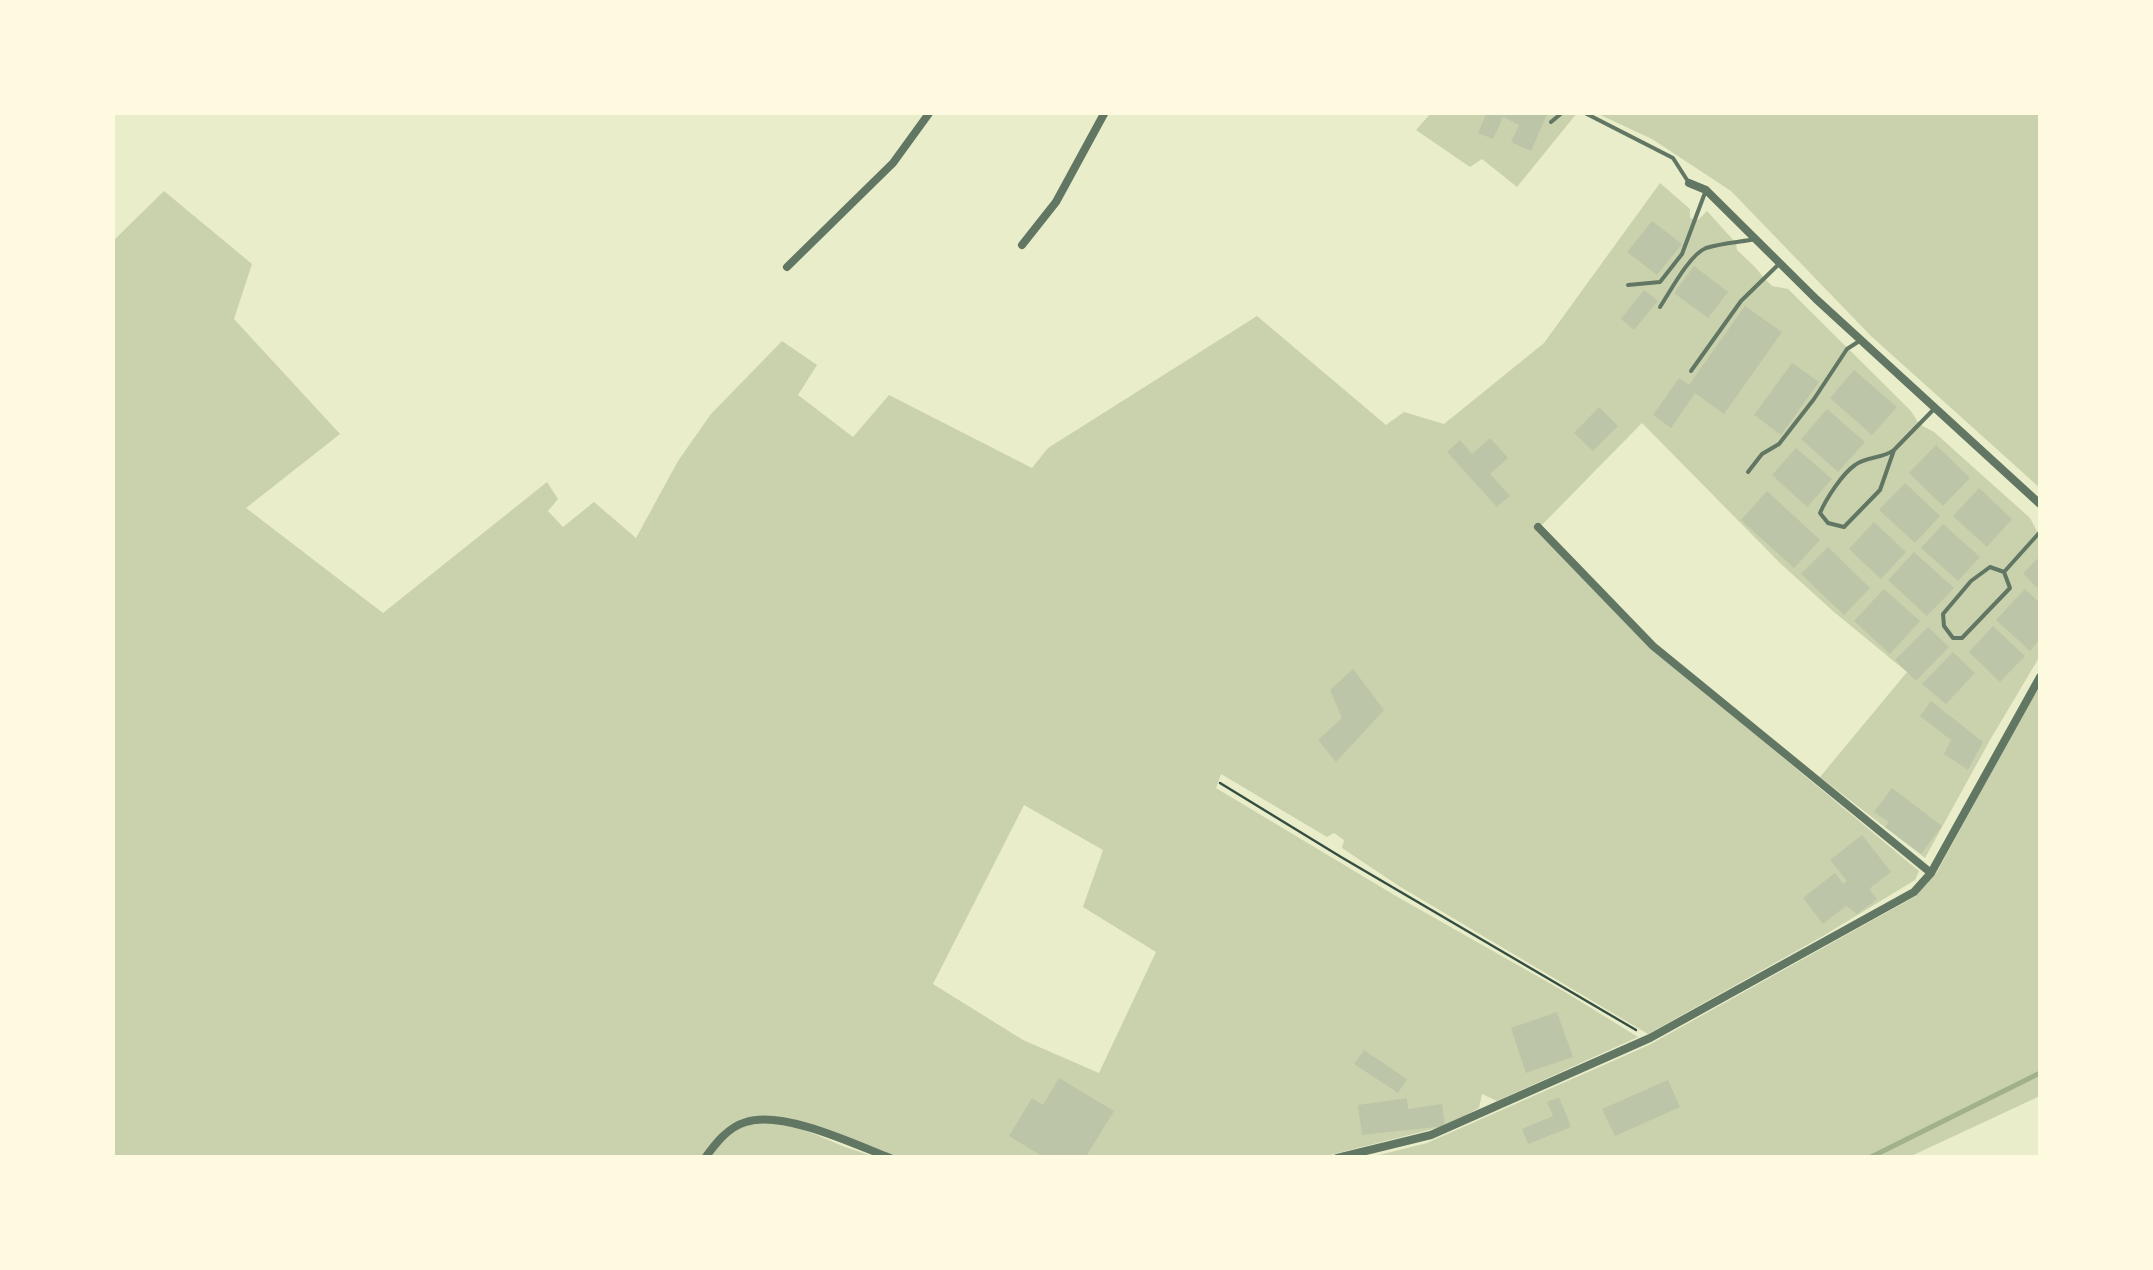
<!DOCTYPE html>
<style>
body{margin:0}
#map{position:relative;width:2153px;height:1270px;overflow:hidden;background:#e9edc9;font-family:Karla,sans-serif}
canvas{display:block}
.frame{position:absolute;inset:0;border:115px solid #fefae0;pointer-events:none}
</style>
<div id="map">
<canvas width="2153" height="1270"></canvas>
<div class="frame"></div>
</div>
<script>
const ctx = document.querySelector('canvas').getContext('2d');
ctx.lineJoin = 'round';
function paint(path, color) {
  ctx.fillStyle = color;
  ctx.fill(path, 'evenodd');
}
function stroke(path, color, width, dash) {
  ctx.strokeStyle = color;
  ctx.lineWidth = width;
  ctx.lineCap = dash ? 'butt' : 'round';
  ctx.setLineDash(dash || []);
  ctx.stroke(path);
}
paint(new Path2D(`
 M1431 113H1577L1517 187 1482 159 1470 167 1416 130Z
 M1596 113H2040V488L1871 336 1731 191 1652 139Z
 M1660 183 1690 209V218L1698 220 1707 211 1736 243 1737 250 1755 267 1764 278 1772 286 1788 289 1911 411 1919 424 1934 432 2030 518 2040 537V656L1990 740 1925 858 1820 777 1907 672 1834 612 1781 564 1642 423 1536 531 1648 645 1919 871 1915 880 1823 936 1648 1034 1399 886 1342 848 1344 840 1334 833 1327 837 1221 774 1216 788 1396 896 1565 992 1638 1037 1497 1101 1482 1094 1479 1108 1445 1126 1318 1158 897 1157 795 1120 763 1117 743 1120 702 1157 113 1158V241L164 191 252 264 234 319 340 434 246 508 383 613 547 482 558 499 548 511 563 527 594 502 636 538 678 461 711 414 782 341 817 365 798 395 853 437 889 395 1032 468 1048 448 1257 316 1386 425 1404 412 1444 424 1544 343ZM1024 805 1103 850 1083 907 1156 952 1099 1073 1023 1040 933 984Z
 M2040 683V1096L1909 1157 1367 1158 1427 1143 1649 1045 1916 896 1937 872Z
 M763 1121 793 1125 845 1147 875 1157 708 1158C726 1136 734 1126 763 1121Z`), '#cad2ad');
stroke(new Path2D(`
 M1869 1158 2040 1073`), '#a3b18a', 5);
paint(new Path2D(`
 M1487 112H1548L1531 151 1511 142 1519 125 1503 117 1493 139 1478 133Z
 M1652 221 1682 244 1657 275 1627 252Z
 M1694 266 1728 292 1708 318 1674 293Z
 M1644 290 1658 301 1634 330 1621 319Z
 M1745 306 1782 332 1724 414 1695 393 1671 428 1653 415 1679 378 1689 385Z
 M1792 363 1819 382 1781 435 1754 415Z
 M1854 370 1897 407 1872 435 1830 398Z
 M1599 407 1618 426 1593 451 1574 433Z
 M1827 409 1865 442 1838 472 1801 439Z
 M1490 438 1508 458 1490 474 1510 496 1497 507 1447 452 1460 440 1472 454Z
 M1936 445 1970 478 1943 506 1909 473Z
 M1796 448 1832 479 1807 507 1772 475Z
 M1905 483 1940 516 1915 543 1879 510Z
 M1979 488 2012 519 1987 547 1953 516Z
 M1767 491 1820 540 1794 568 1741 520Z
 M1874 522 1906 552 1881 579 1849 549Z
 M1943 524 1980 557 1958 581 1921 548Z
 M1828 547 1870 588 1844 615 1801 574Z
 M1914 552 1954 588 1927 616 1888 580Z
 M2040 556V591L2023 573Z
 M1884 589 1920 621 1890 654 1854 621Z
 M2025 589 2040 603V639L2030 651 1996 620Z
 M1993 626 2025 656 2000 682 1969 652Z
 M1928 627 1949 647 1916 681 1895 660Z
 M1953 652 1975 673 1946 704 1922 684Z
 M1353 669 1384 710 1336 762 1318 740 1342 718 1330 690Z
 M1931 701 1983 742 1968 770 1944 754 1951 740 1920 716Z
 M1892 788 1942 826 1921 854 1885 827 1889 822 1874 812Z
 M1862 835 1891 872 1869 889 1877 899 1857 914 1846 906 1823 924 1803 898 1835 873 1843 884 1847 881 1830 860Z
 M1557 1012 1573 1057 1526 1073 1511 1028Z
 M1364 1050 1407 1079 1398 1093 1354 1064Z
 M1059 1078 1114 1111 1085 1158H1045L1009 1136 1032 1098 1043 1105Z
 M1668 1080 1680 1107 1615 1136 1602 1109Z
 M1559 1097 1571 1127 1528 1144 1522 1129 1553 1116 1547 1102Z
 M1407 1098 1408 1109 1442 1104 1445 1126 1362 1135 1358 1105Z`), '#bcc5a7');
stroke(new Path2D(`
 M1220 783 1341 857 1636 1030`), '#344e41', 2.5);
stroke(new Path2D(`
 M1583 112 1673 158 1689 183
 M1551 122 1563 112
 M1628 285 1660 282 1682 254 1706 190
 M1660 307C1670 292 1689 255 1706 248 1721 243 1740 242 1756 239
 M1691 371 1741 301 1780 263
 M1894 450C1882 459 1867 456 1855 465 1842 474 1826 499 1820 513L1828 523 1844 527 1880 490 1894 450 1935 408
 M1748 472 1762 454 1779 444 1814 399 1847 349 1861 340
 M1990 567 2004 572 2010 588 1962 638H1953L1944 626 1943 614 1971 581Z
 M2004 572 2040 532`), '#617663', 4);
stroke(new Path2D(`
 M1689 183 1706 190 1816 299 2040 504
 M1022 245 1056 202 1105 112
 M787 267 893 163 930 112
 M1538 527 1653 646 1931 873
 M705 1158C715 1144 728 1127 746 1122 783 1110 854 1144 890 1158
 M1337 1158 1431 1135 1650 1038 1914 892 1931 873 2040 677`), '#617663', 8);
</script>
